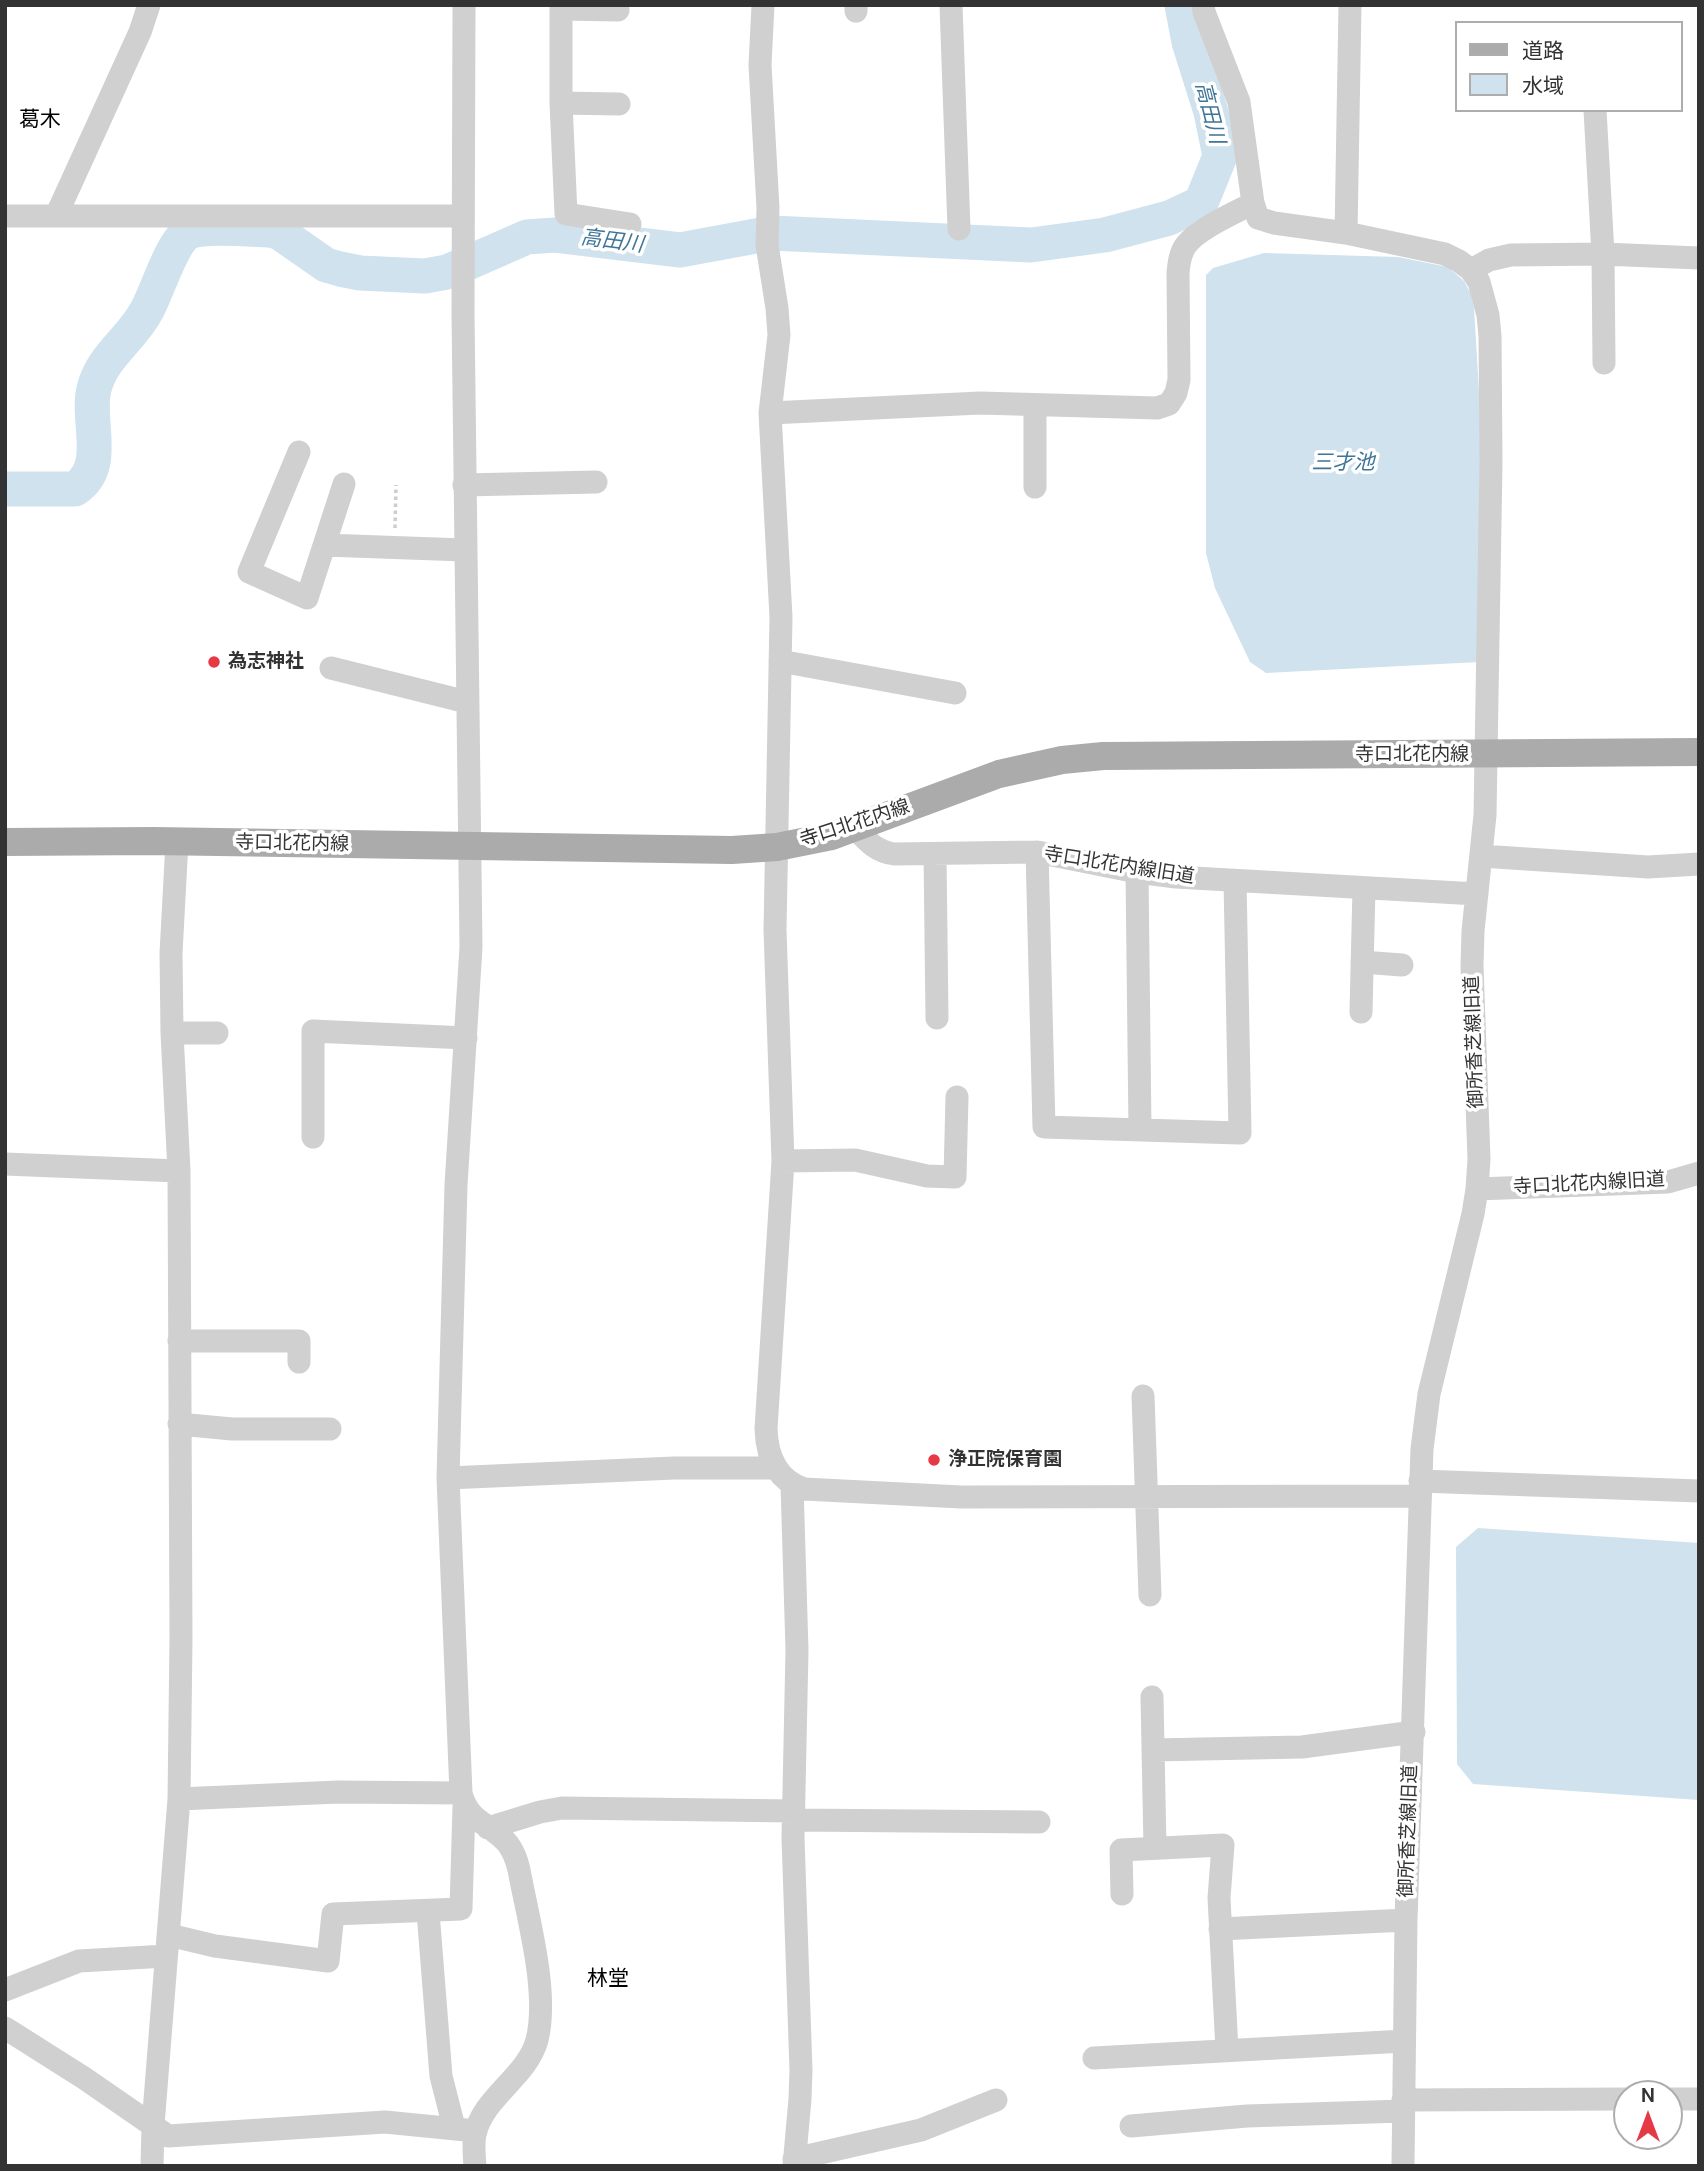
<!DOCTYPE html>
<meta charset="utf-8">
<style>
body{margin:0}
#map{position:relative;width:1704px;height:2171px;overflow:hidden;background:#fff;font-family:"DM Sans","Noto Sans JP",sans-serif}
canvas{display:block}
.frame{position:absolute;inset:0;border:7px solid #333;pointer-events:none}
.legend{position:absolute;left:1455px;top:21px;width:228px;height:91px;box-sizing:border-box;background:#fff;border:2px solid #adadad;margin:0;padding:9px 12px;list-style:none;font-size:21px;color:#333}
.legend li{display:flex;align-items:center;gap:14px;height:35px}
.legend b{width:35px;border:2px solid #adadad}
.north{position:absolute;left:1613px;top:2080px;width:70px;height:70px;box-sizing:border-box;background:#fff;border:2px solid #adadad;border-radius:50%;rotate:0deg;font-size:19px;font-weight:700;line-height:28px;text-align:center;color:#333}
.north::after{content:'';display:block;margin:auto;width:24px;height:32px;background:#e63946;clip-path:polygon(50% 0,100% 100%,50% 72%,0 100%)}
</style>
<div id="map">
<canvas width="1704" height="2171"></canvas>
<div class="frame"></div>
<ul class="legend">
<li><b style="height:9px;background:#ababab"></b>道路</li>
<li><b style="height:19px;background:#cfe2ee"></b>水域</li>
</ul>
<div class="north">N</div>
</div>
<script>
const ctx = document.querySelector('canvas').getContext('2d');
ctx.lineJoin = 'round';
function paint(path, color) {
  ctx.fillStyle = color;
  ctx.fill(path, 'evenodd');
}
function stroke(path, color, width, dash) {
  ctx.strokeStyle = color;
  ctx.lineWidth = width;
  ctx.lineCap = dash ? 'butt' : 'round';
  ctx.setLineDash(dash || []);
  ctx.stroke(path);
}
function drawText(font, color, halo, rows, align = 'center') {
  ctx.font = font + ' "DM Sans","Noto Sans JP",sans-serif';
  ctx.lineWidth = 7;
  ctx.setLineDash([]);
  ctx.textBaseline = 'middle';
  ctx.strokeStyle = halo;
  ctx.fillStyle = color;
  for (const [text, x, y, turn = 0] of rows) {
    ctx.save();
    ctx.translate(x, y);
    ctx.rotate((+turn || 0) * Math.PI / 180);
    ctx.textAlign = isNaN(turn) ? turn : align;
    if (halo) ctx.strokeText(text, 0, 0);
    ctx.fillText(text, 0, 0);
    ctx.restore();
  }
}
paint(new Path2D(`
 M1264 253 1398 257 1448 267 1464 281 1471 294 1474 308 1481 425 1479 662 1266 673 1250 662 1215 588 1206 553V275L1213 268Z
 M1478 1528 1699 1543V1800L1473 1784 1457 1764 1456 1547Z`), '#cfe2ee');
stroke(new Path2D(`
 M5 489H75C109 467 86 421 94 389 102 356 132 339 147 310 157 292 171 245 186 234 201 224 251 230 271 230L280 233 326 265 340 269 360 273 425 276 447 272 527 237 555 235 680 250 772 233 1031 245 1105 235 1169 218 1201 203 1220 156 1211 112 1189 42 1182 5`), '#cfe2ee', 35);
stroke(new Path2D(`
 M395 528 396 485`), '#cdcdcd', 3.5, [3.5, 3.5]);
stroke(new Path2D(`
 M464 5 463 313 471 947 456 1185 448 1478 461 1793C469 1824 491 1823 508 1844 514 1852 517 1861 519 1870 528 1919 549 1992 537 2040 527 2077 484 2096 475 2134 473 2144 474 2155 475 2166
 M561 5V103L566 214 630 224
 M763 5 760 65 768 208 767 245 777 308 779 335 770 413 781 617 775 930 783 1161 766 1429C767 1456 776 1480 804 1489L961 1497 1420 1496
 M856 5V11
 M951 5 959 229
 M1203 5 1204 12 1239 102 1253 203 1258 218 1274 223 1346 233 1445 254 1459 261 1471 270 1479 282 1488 315 1490 336 1491 462 1485 815 1473 931 1472 966 1479 1159 1477 1189 1473 1214 1429 1394 1422 1449 1406 1920 1403 2166
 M561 9 618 10
 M561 103 619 104
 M1595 110 1603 254 1604 363
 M5 216H463
 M56 216 140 32 149 5
 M1346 233 1350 5
 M1471 270 1489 260 1511 255 1603 254 1699 258
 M1035 405V487
 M770 413 980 403 1157 408 1169 404 1176 393 1179 380 1178 272C1179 263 1180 253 1186 245 1199 228 1233 214 1253 203
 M299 452 249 572 307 598 344 484
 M464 485 596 482
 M325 545 464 550
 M780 661 955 693
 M331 668 467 702
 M855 828C867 841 875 851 894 854L1037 852 1137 872 1176 877 1477 894
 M1037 852 1044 1127 1240 1133 1235 881
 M935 854 937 1018
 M1481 856 1648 867 1699 864
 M1137 872 1140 1130
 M1362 962 1402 965
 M1361 1012 1364 888
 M172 1033H217
 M313 1137V1031L466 1038
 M783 1161 855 1160 927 1176 955 1177 957 1097
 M5 1164 179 1171
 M1477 1189 1668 1182 1699 1173
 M179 1341H299V1362
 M1143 1396 1150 1595
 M179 1424 232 1429H330
 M448 1478 674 1468H776
 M1420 1481 1699 1491
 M792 1485 797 1650 793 1838 801 2070 800 2099 794 2166
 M1152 1697 1155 1848
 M1153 1750 1302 1747 1414 1732
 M179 1799 338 1792 461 1793
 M793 1820 1039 1822
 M488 1828 540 1812 562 1808 793 1811
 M1122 1894 1121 1850 1223 1845 1219 1898 1227 2050
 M428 1912 441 2076 454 2127
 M1220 1929 1406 1920
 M169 1935 215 1946 328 1961 333 1914 461 1909 464 1806
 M5 1990 79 1961 166 1956
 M5 2028 84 2078 168 2136 385 2122 476 2131
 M1094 2058 1404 2041
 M1669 2099H1699
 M1403 2100 1627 2099
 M1131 2126 1247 2116 1403 2111
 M794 2159 921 2130 996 2100
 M152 2166 153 2125 179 1799 181 1639 179 1171 172 1033 171 953 177 842`), '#d0d0d0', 23);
stroke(new Path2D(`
 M5 842 154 841 732 850 777 847 832 836 999 774 1062 760 1103 756 1699 752`), '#ababab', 28);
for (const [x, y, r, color] of [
 [214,662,7,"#e63946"],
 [934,1460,7,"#e63946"]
]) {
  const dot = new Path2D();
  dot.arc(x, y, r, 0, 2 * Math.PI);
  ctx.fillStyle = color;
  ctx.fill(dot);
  stroke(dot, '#fff', 2.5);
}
drawText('bold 19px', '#333', '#fff', [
 ["為志神社",228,662],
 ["浄正院保育園",948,1460]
], 'left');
drawText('19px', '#333', '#fff', [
 ["寺口北花内線",1412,755],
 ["寺口北花内線",855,824,-18],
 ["寺口北花内線",292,844,1],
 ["寺口北花内線旧道",1119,866,9],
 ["御所香芝線旧道",1475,1042,-92],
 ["寺口北花内線旧道",1589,1184,-3],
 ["御所香芝線旧道",1409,1831,-88]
]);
drawText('italic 21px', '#3f7597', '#fff', [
 ["高田川",1209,113,76],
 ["高田川",612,242,7],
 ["三才池",1343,463]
]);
drawText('21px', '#000', '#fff', [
 ["葛木",40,120],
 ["林堂",608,1979]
]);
</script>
